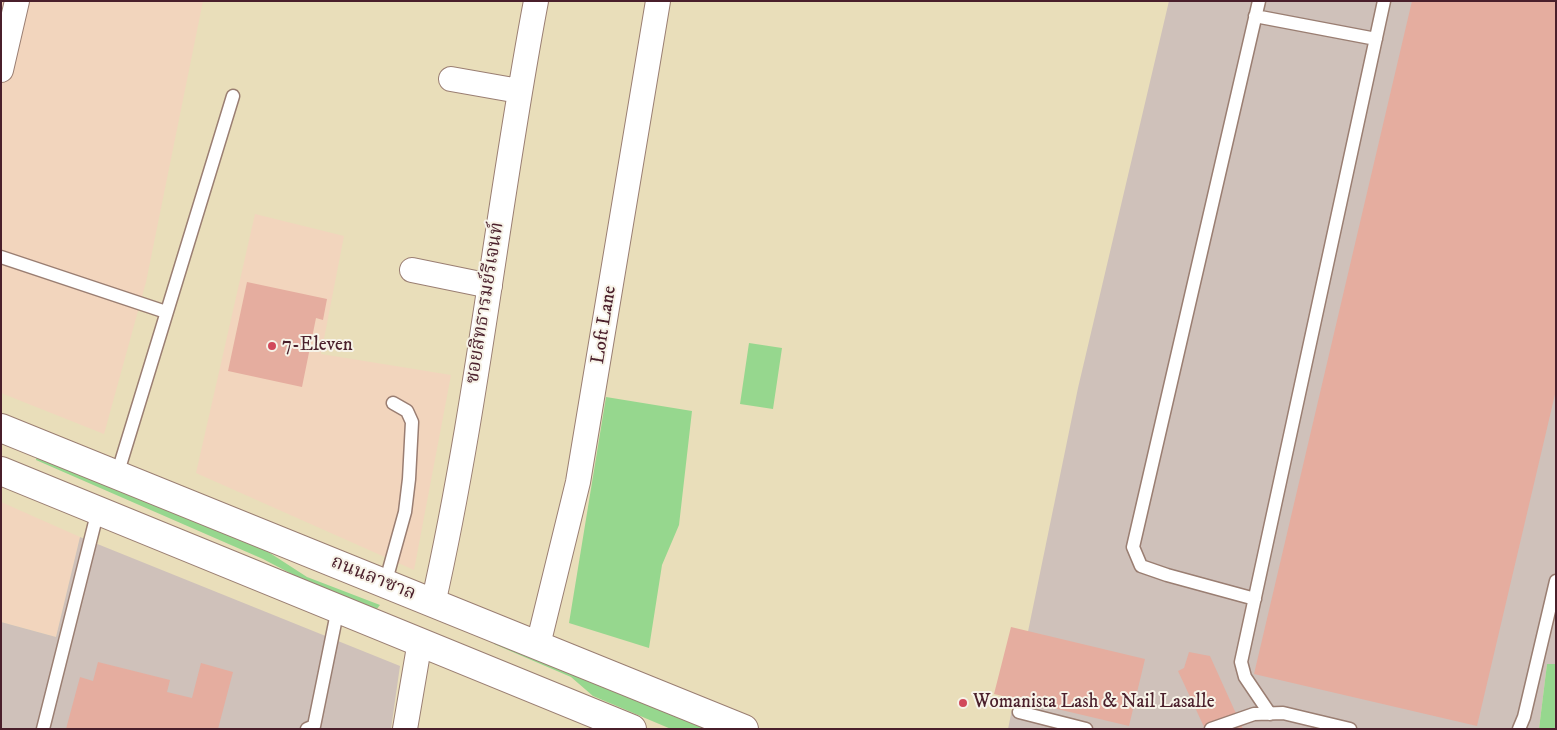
<!DOCTYPE html>
<meta charset="utf-8">
<style>
body{margin:0}
#map{position:relative;width:1557px;height:730px;overflow:hidden;background:#e9deba;font-family:"IM FELL DW Pica",serif}
canvas{display:block}
.frame{position:absolute;inset:0;border:2px solid #4a1f2b;pointer-events:none}
</style>
<div id="map">
<canvas width="1557" height="730"></canvas>
<div class="frame"></div>
</div>
<script>
const ctx = document.querySelector('canvas').getContext('2d');
ctx.lineJoin = 'round';
function paint(path, color) {
  ctx.fillStyle = color;
  ctx.fill(path, 'evenodd');
}
function stroke(path, color, width, dash) {
  ctx.strokeStyle = color;
  ctx.lineWidth = width;
  ctx.lineCap = dash ? 'butt' : 'round';
  ctx.setLineDash(dash || []);
  ctx.stroke(path);
}
function drawText(font, color, halo, rows, align = 'center') {
  ctx.font = font + ' "IM FELL DW Pica","Noto Serif Thai",serif';
  ctx.lineWidth = 4;
  ctx.setLineDash([]);
  ctx.textBaseline = 'middle';
  ctx.strokeStyle = halo;
  ctx.fillStyle = color;
  for (const [text, x, y, turn = 0] of rows) {
    ctx.save();
    ctx.translate(x, y);
    ctx.rotate((+turn || 0) * Math.PI / 180);
    ctx.textAlign = isNaN(turn) ? turn : align;
    if (halo) ctx.strokeText(text, 0, 0);
    ctx.fillText(text, 0, 0);
    ctx.restore();
  }
}
paint(new Path2D(`
 M1 1H203L146 282 104 434 1 393Z
 M255 214 344 236 321 354 451 375 414 570 196 473Z
 M1 502 80 537 56 637 1 622Z`), '#f2d5bd');
paint(new Path2D(`
 M1169 1H1556V664H1547L1539 729H1008L1078 388Z
 M80 537 400 666 391 729H1V622L56 637Z`), '#cfc1ba');
paint(new Path2D(`
 M749 343 782 348 773 409 740 404Z
 M606 397 692 411 679 525 662 565 649 648 569 623Z
 M37 453 256 544 307 577 380 605 376 610 307 582 263 559 36 460Z
 M496 639 706 729H671L593 696 571 677 494 644Z
 M1547 664H1556V729H1539Z`), '#96d78e');
paint(new Path2D(`
 M1412 1H1556V390L1477 726 1254 674Z
 M247 282 327 299 323 320 316 318 302 387 228 371Z
 M1011 627 1145 659 1129 726 994 694Z
 M1189 652 1210 656 1243 729H1205L1178 671 1184 668Z
 M98 662 170 680 167 692 192 698 201 663 233 672 218 729H66L80 677 93 681Z`), '#e5ad9f');
const service = new Path2D(`
 M1255 16 1376 39
 M1 257 166 312
 M117 475 233 96
 M385 584 405 512 409 479 412 422 407 411 393 403
 M1255 599 1167 575 1141 566 1133 547 1259 1
 M1019 712 1086 729
 M1270 714 1245 677 1241 662 1384 1
 M43 729 98 510
 M307 729 314 726 338 608
 M1211 729 1254 714 1283 713 1350 729
 M1519 729 1524 717 1556 581`);
const minor = new Path2D(`
 M1 70 17 1
 M451 79 519 91
 M412 270 490 286
 M433 604C478 405 498 201 536 1
 M538 645 578 482 658 1
 M405 729 420 641`);
const tertiary = new Path2D(`
 M1 428 744 729
 M1 471 632 729`);
stroke(service, '#9a7e72', 15);
stroke(minor, '#9a7e72', 26);
stroke(tertiary, '#9a7e72', 30);
stroke(service, '#fff', 12);
stroke(minor, '#fff', 24);
stroke(tertiary, '#fff', 28);
for (const [x, y, r, color] of [
 [272,346,5,"#d1495b"],
 [963,703,5,"#d1495b"]
]) {
  const dot = new Path2D();
  dot.arc(x, y, r, 0, 2 * Math.PI);
  ctx.fillStyle = color;
  ctx.fill(dot);
  stroke(dot, '#f7f3e8', 2);
}
drawText('19px', '#4a1f2b', '#f7f3e8', [
 ["ซอยสิทธารมย์รีเจนท์",486,303,-81],
 ["Loft Lane",605,325,-81],
 ["ถนนลาซาล",373,579,22]
]);
drawText('19px', '#4a1f2b', '#f7f3e8', [
 ["7-Eleven",282,346],
 ["Womanista Lash & Nail Lasalle",973,703]
], 'left');
</script>
